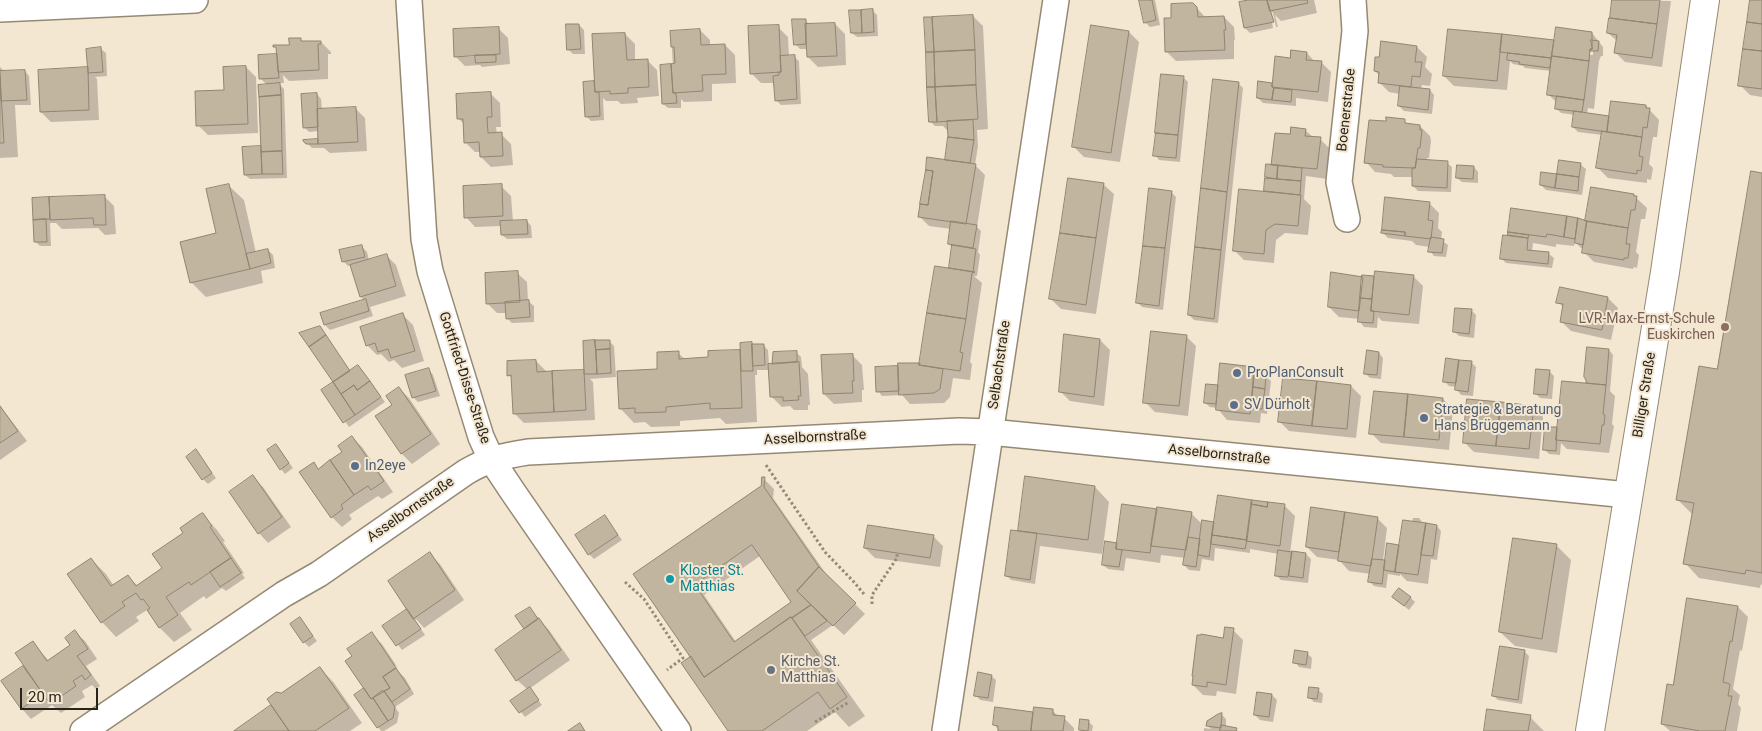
<!DOCTYPE html>
<meta charset="utf-8">
<style>
body{margin:0}
#map{position:relative;width:1762px;height:731px;overflow:hidden;background:#f4e7d1;font-family:Roboto,sans-serif}
canvas{display:block}
.scale{position:absolute;left:20px;top:688px;width:78px;height:22px;box-sizing:border-box;border:2px solid #29241c;border-top:0;padding-left:6px;font-size:15px;line-height:18px;white-space:nowrap;color:#29241c;-webkit-text-stroke:4px #f4e7d1;paint-order:stroke}
</style>
<div id="map">
<canvas width="1762" height="731"></canvas>
<div class="scale">20 m</div>
</div>
<script>
const ctx = document.querySelector('canvas').getContext('2d');
ctx.lineJoin = 'round';
function paint(path, color) {
  ctx.fillStyle = color;
  ctx.fill(path, 'evenodd');
}
function stroke(path, color, width, dash) {
  ctx.strokeStyle = color;
  ctx.lineWidth = width;
  ctx.lineCap = dash ? 'butt' : 'round';
  ctx.setLineDash(dash || []);
  ctx.stroke(path);
}
function drawText(font, color, halo, rows, align = 'center') {
  ctx.font = font + ' Roboto,sans-serif';
  ctx.lineWidth = 4;
  ctx.setLineDash([]);
  ctx.textBaseline = 'middle';
  ctx.strokeStyle = halo;
  ctx.fillStyle = color;
  for (const [text, x, y, turn = 0] of rows) {
    ctx.save();
    ctx.translate(x, y);
    ctx.rotate((+turn || 0) * Math.PI / 180);
    ctx.textAlign = isNaN(turn) ? turn : align;
    if (halo) ctx.strokeText(text, 0, 0);
    ctx.fillText(text, 0, 0);
    ctx.restore();
  }
}
paint(new Path2D(`
 M1140 0H1155L1160 25 1150 27 1145 22Z
 M1255 0H1314L1317 13 1281 21 1275 15 1278 27H1276L1273 13 1270 10 1273 28 1250 33 1245 28Z
 M1613 0 1671 1 1662 67 1625 62 1615 52 1617 41 1608 33Z
 M1751 0H1762V97L1750 95 1740 85Z
 M1193 4 1206 18 1224 17 1234 27 1235 40H1234V59L1176 61 1166 51 1173 19Z
 M872 10 877 15 878 36 857 37 852 33Z
 M973 16 983 26 988 129 977 130 978 146 975 165 985 175 977 227 981 231 978 252 980 255 977 276H974L982 283 970 362 972 364 970 380 953 378 950 397 944 403 910 404 902 395 882 396 878 391 877 369 921 364 950 270 953 248 949 244 951 229 929 226 919 216 946 161 949 137 948 131 943 126H935L930 121Z
 M805 20 810 25 835 24 845 34 846 65 818 67 808 57V49H800L795 44Z
 M579 25 584 30 585 54H573L568 49Z
 M778 27 788 37 789 57H794L799 61 801 104 781 105 776 100 775 83H761L751 73Z
 M498 28 508 38 510 64 482 67 480 65 465 66 455 56ZM481 54 482 56 463 57V55Z
 M700 30 710 40V46L725 45 735 55 736 83 712 84V101L684 102 681 99V108H668L663 104 673 68 671 32Z
 M1449 30 1555 41 1592 33 1603 47V56H1601L1599 61 1594 109 1588 108 1587 114 1608 117 1610 119 1646 106 1659 120 1657 137H1653L1649 164 1653 168 1651 180 1647 179V183L1608 178 1598 168 1602 135 1578 132 1573 127 1575 115 1561 113 1556 108 1557 103 1548 94 1551 71 1525 68 1523 66 1513 64 1510 61 1507 90 1454 86 1444 76ZM1591 40H1593V55H1590Z
 M1129 32 1139 42 1120 162 1084 157 1074 147Z
 M625 34 635 44V61L647 60 657 70 659 96 637 98 638 103 621 104 618 101H606L603 98 604 120 591 121 586 116 584 83 596 82Z
 M300 39 304 42H321L331 52V54H328V79L289 81 283 75 284 83H278L284 89 287 178 250 179 245 175 262 147 267 85 260 78 278 55Z
 M1417 47 1427 57 1425 67 1432 74 1430 86 1422 85 1421 89 1430 90 1434 95 1432 114 1404 111 1399 106 1400 94 1389 92 1379 82 1380 76 1375 71Z
 M101 49 106 53 107 76 95 77 97 79 99 120 51 122 41 112 89 68Z
 M1307 53 1315 62H1321L1331 72 1328 102 1296 98V106L1263 103 1258 98Z
 M0 67 5 72 25 71 29 76 31 105H15L18 157 0 158Z
 M246 67 256 77 258 133 208 135 198 125Z
 M1184 78 1188 82 1180 162 1159 160 1155 155Z
 M1238 83 1243 88 1218 323 1194 320 1189 315Z
 M490 93 500 103 501 127H496L497 134H501L511 144 513 165 491 167 481 157V152H475L465 142 464 124 459 119Z
 M317 94 321 99 322 110 355 108 365 118 367 151 330 153 324 148H312L307 143 320 140 319 131 309 132 304 127Z
 M1404 121 1409 125 1420 126 1430 136 1431 141 1429 158H1427V161L1447 163 1452 167 1451 192 1418 191 1413 186V177H1394L1391 174 1375 172 1366 162 1387 123Z
 M1305 130 1314 138 1320 139 1330 149 1327 179 1306 176 1304 199 1311 206 1308 235 1285 233 1276 240 1274 263 1244 260 1234 250 1265 192 1268 165 1272 166 1291 136Z
 M1560 162 1581 165 1586 169 1582 195 1546 190 1541 185 1558 175Z
 M1474 167 1478 172V183L1462 182 1457 178Z
 M1762 174V585L1761 584 1760 588 1699 578 1685 563 1692 514 1677 499 1718 370Z
 M1104 185 1114 194 1096 314 1061 309 1051 299Z
 M229 186 244 200 256 253 268 250 273 255 275 268 261 271 263 283 206 297 191 282 218 234Z
 M501 186 511 196 513 222 527 221 531 226 532 238 507 239 502 235V226L475 227 466 217Z
 M1171 192 1176 197 1163 310 1142 307 1138 303Z
 M1633 195 1647 208 1645 219H1641L1636 252 1639 255 1637 268 1634 267 1633 269 1594 262 1584 252V248H1581L1575 242 1574 246 1556 244V247L1533 243 1532 252 1549 254 1554 258 1552 268 1506 263 1501 258 1509 237 1513 210 1567 217 1587 222Z
 M104 196 114 206 116 234 105 235 98 228 62 229 56 223H50L51 246H40L35 241 33 199Z
 M1429 203 1439 213 1438 228 1442 232 1441 240 1448 245 1446 257 1434 256 1430 251V247L1416 245 1412 241 1388 238 1383 233Z
 M362 247 367 252 369 260 386 255 396 265 406 296 370 307 373 316 330 330 325 325 322 314 365 301 361 297 352 265 348 266 343 261Z
 M517 273 527 282 528 301 534 306V322L512 323 507 318V313H497L487 303Z
 M1413 276 1423 286 1419 324 1382 321 1378 317 1377 328 1364 327 1360 322V319L1339 317 1329 307 1373 277 1375 279Z
 M1608 298 1618 308 1611 340 1571 331 1561 321 1564 308 1558 302Z
 M1472 311 1476 315 1474 338 1459 336 1454 331Z
 M403 315 413 325 424 361 402 368 394 360 389 362 381 354 377 355 367 345Z
 M324 333 351 372H363L385 402 349 427 323 391 335 383Z
 M1186 336 1196 346 1188 416 1155 412 1145 402Z
 M1100 340 1110 350 1104 406 1070 401 1060 391Z
 M609 341 614 346 616 377 590 379 593 382 595 420 524 423 514 413 513 379 508 375 536 361 546 371V373L585 374 584 342Z
 M763 345 768 350 769 365H775L796 352 801 357 802 367 808 374 810 405H808V410H794L790 406 782 407 772 397 770 370H757V375H755L757 422 726 424 720 418 680 421V426L651 427 645 422 634 423 620 408 678 353 686 360 709 359V352L742 351Z
 M1609 350 1613 355 1610 391 1615 396 1612 424 1614 426 1609 453 1567 449 1561 443 1560 455 1549 454 1544 449 1556 429 1558 430 1587 384V380Z
 M1379 353 1383 358 1381 379 1370 378 1365 373Z
 M852 355 862 365 864 390H862V402L834 404 824 394Z
 M1471 362 1476 367 1473 396 1461 395 1457 390V387L1449 386 1444 381Z
 M1255 368 1271 381 1267 414 1261 413 1260 423 1227 420 1217 408 1210 407 1205 403 1207 385 1219 386Z
 M429 370 433 375 440 396 418 402 413 397Z
 M1549 371 1554 376 1552 399 1540 398 1535 393Z
 M1351 386 1361 396 1356 438 1289 431 1279 421Z
 M399 388 409 398 440 444 412 464 402 454 377 417 393 405Z
 M1375 392 1443 399 1453 409 1449 450 1381 443 1371 433Z
 M0 406 27 441 0 460Z
 M1533 407 1543 417 1539 459 1474 452 1464 442Z
 M352 437 362 447 393 492 382 499 378 496 349 515 352 519 342 527 332 517 313 464 319 470 344 452Z
 M276 445 293 468 285 474 281 469Z
 M196 451 216 478 208 484 203 479Z
 M253 477 263 487 291 527 268 543 259 533Z
 M764 479 774 489 773 498 829 578 865 614 844 635 833 625 811 640 865 716 849 727 835 712 807 731H730L692 657 635 574 762 487ZM760 556 793 603 736 642 704 595Z
 M1095 487 1109 502 1102 554 1040 546 1035 584 1011 580 1007 576 1019 532Z
 M1285 506 1295 516 1290 553 1306 554 1311 559 1308 583 1281 580 1276 575 1279 554 1250 549V553L1215 548 1214 561 1202 559 1200 571 1189 570 1184 565 1186 558 1161 555 1160 563 1126 558 1124 571 1108 569 1103 565 1118 544 1191 513 1203 525 1215 523Z
 M1312 509 1377 518 1387 528 1383 561 1386 562 1388 544 1400 546 1412 523 1413 518H1419L1423 523 1437 526 1441 531 1437 560 1431 559 1428 584 1407 581 1400 574V576L1388 574 1386 588 1374 586 1369 581 1371 574 1349 571 1339 560 1317 557 1307 547Z
 M203 515 217 530 225 541 223 542 244 573 242 574 245 578 226 591 222 588 206 599 204 596 180 613 192 630 174 642 160 628 147 610 136 617 139 621 116 637 102 622 91 559 106 574 114 586 128 577 138 586 164 569 185 533Z
 M605 517 622 540 594 559 589 554Z
 M933 536 943 546 940 567 875 558 865 548Z
 M1557 546 1571 560 1557 653 1515 646 1500 632Z
 M430 554 440 564 464 600 424 628 416 619 415 620 425 635 402 650 384 626 409 609Z
 M1410 597 1415 602 1409 610 1399 602Z
 M1688 600 1738 607 1748 617 1742 651 1740 650 1733 689 1740 695 1738 704 1741 708 1737 731H1670L1662 724 1674 687Z
 M529 608 549 630 570 660 529 689 542 705 525 717 512 701 528 690 517 680Z
 M300 619 317 641 309 647 304 642Z
 M1233 630 1243 640 1236 694 1217 691 1216 696 1203 695 1193 685Z
 M75 632 85 641 97 659 86 666 100 686 96 689 92 685 82 691 85 697 61 713 52 705 31 719 22 709 2 681 25 666 33 643 49 661 71 645Z
 M372 634 382 644 398 668 395 665V668L405 678 414 694 395 707 399 713 397 723 384 731H381L378 727 353 656Z
 M1524 651 1529 656 1522 704 1498 700 1493 695Z
 M1307 653 1312 658 1311 669 1299 667 1295 662Z
 M320 668 334 683 362 723 350 731H236L273 705 282 695Z
 M991 676 996 680 993 702 980 700 976 695Z
 M1318 690 1323 694 1322 703 1314 702 1309 697Z
 M1272 695 1277 700 1273 722 1260 720 1255 715Z
 M996 708 1034 713 1053 711 1059 717 1064 718 1074 728V731H999L994 724Z
 M1222 715 1226 719V727L1236 729 1238 731H1204V728L1211 729 1207 725Z
 M1530 717 1544 731H1485Z
 M1081 720 1088 721 1093 726 1092 731H1080Z`), '#0003');
const building = new Path2D(`
 M1139 0H1152L1156 20 1144 23Z
 M1249 0H1267L1274 22 1244 28 1239 2Z
 M1267 0H1307L1308 3 1270 11Z
 M1612 0H1660L1657 24 1610 18Z
 M1750 0H1762V24L1747 22Z
 M1193 3 1197 7 1198 17 1224 16 1226 30H1224L1225 50 1165 52 1164 18H1171V4Z
 M873 9 874 32 862 33 861 10Z
 M849 10H861L862 33H851Z
 M973 15 975 50 934 52 932 17Z
 M924 17H932L934 52H926Z
 M1609 18 1657 24 1652 58 1614 53 1617 35 1607 33Z
 M792 19H806V44L794 45Z
 M1747 22 1762 24V51L1743 49Z
 M835 23 837 56 807 57 805 24Z
 M566 24H579L581 49 567 50Z
 M779 25 781 72 750 74 748 26Z
 M1091 25 1129 31 1111 153 1072 147Z
 M499 27 500 54 454 57 453 29Z
 M1556 27 1592 32V49H1590L1589 61 1552 56Z
 M700 29 701 45 725 44 726 74 702 75 703 91 673 93 671 64 675 63 674 47H671L670 31Z
 M1448 29 1502 34 1497 81 1443 76Z
 M625 33 627 60 648 59 649 87 628 88V93L610 94V91L595 92 592 34Z
 M1502 34 1554 40 1551 58 1500 52Z
 M289 38H301V41H321V44H318L319 70 278 72 276 47H273V45H289Z
 M1591 40 1599 41 1598 51H1590V49H1592Z
 M1381 41 1417 46 1415 62H1422L1420 77 1412 76 1411 87 1378 83 1379 72 1374 71 1375 57H1379Z
 M101 47 103 72 88 73 86 49Z
 M1743 49 1762 51V89L1738 86Z
 M975 50 976 85 935 87 934 52Z
 M1291 50 1307 52 1306 60 1322 61 1318 92 1272 87 1275 56 1290 58Z
 M926 52H934L935 87H927Z
 M1508 53 1551 58 1550 68 1519 64 1520 62 1507 60Z
 M277 54 279 78 259 79 258 55Z
 M475 55H496V62L476 63Z
 M795 55 797 99 775 101 773 76 779 75V72H781L780 56Z
 M1552 56 1589 61 1584 100 1547 95Z
 M671 64 673 93H676L677 103 662 104 660 65Z
 M246 66 248 124 196 126 195 91 224 90 223 67Z
 M88 67 89 110 40 112 38 70Z
 M25 70 27 100 1 101 0 71Z
 M1161 74 1184 76 1178 135 1155 133Z
 M0 77 4 143H0Z
 M1213 79 1239 82 1227 192 1201 188Z
 M594 81 595 92H599L600 116 585 117 583 82Z
 M1258 81 1272 83V87L1274 88 1272 100 1257 98Z
 M280 83 281 95 259 97 258 85Z
 M976 85 978 119 937 122 935 87Z
 M1400 86 1430 89 1428 110 1398 106Z
 M927 87H935L937 122H929Z
 M1274 88 1292 90 1291 102 1272 100Z
 M491 92 492 117H487L488 133 502 132 503 156 480 157 479 142 464 143 463 119H457L456 94Z
 M317 93 318 127 303 128 301 94Z
 M281 95 282 151 261 152 259 97Z
 M1557 96 1584 100 1582 112 1555 109Z
 M1611 101 1646 105V108H1650L1647 128 1643 127 1642 137 1607 132Z
 M356 107 358 142 318 144 317 109Z
 M1574 111 1609 116 1607 132 1572 127Z
 M1386 117 1405 119V123L1420 125V130H1422L1420 148H1418L1415 168 1383 167V165L1364 163 1369 120 1386 121Z
 M973 120 974 140 948 137 947 121Z
 M1291 127 1306 129 1305 136 1321 137 1317 169 1271 165 1275 133 1290 134Z
 M1602 131 1642 137 1639 156 1643 157 1641 171 1637 170V174L1596 168Z
 M1156 133 1178 135 1176 158 1153 156Z
 M948 137 974 140 970 163 945 160Z
 M318 139V144H306L303 141V140Z
 M261 146 262 174 244 175 242 147Z
 M282 151 283 174H262L261 152Z
 M927 157 976 164 966 224 918 217 920 204 928 205 933 171 926 170Z
 M1417 159 1448 161 1447 188 1412 186V168H1415Z
 M1559 160 1581 163 1579 177 1557 174Z
 M1266 164 1278 165 1277 179 1265 177Z
 M1278 165 1302 168 1301 181 1277 179Z
 M1457 165 1474 166 1473 179 1456 178Z
 M926 170 933 171 928 205 920 204Z
 M1751 171 1762 173V573L1746 570 1745 574 1683 564 1694 503 1676 500 1699 366 1717 369Z
 M1541 172 1557 174 1555 188 1540 185Z
 M1557 174 1579 177 1578 191 1555 188Z
 M1068 178 1104 183 1096 238 1060 233Z
 M1265 178 1301 181 1300 195 1264 191Z
 M229 184 250 269 190 283 180 242 216 233 206 189Z
 M502 184 503 216 464 218 463 186Z
 M1591 187 1634 194V196H1637L1635 210H1631L1628 228 1585 221Z
 M1149 188 1172 191 1165 248 1143 246Z
 M1201 188 1227 192 1221 250 1195 247Z
 M1239 189 1301 195 1298 226 1275 224 1266 230 1264 254 1233 251Z
 M105 195 106 225H94L93 218 50 220 49 197Z
 M49 197 50 219 33 220 32 198Z
 M1385 197 1430 202 1428 220 1433 221 1431 239 1405 236V232L1382 230Z
 M1511 208 1567 216 1564 237 1547 234 1546 237 1508 232Z
 M1567 216 1578 218 1575 239 1564 237Z
 M1578 218 1587 221 1583 245 1575 243Z
 M46 219 47 242H34L33 220Z
 M527 220 528 234 501 235 500 221Z
 M951 221 977 225 973 248 948 244Z
 M1587 221 1628 228 1626 244H1630L1628 258H1624V260L1582 253Z
 M1382 230 1405 232V236L1381 233Z
 M1508 232 1529 235 1528 238 1508 235Z
 M1060 233 1096 238 1086 305 1049 299Z
 M1503 235 1528 238 1527 250 1549 252 1548 264 1500 259Z
 M1431 237 1444 239 1442 253 1428 252Z
 M362 245 365 257 342 262 339 250Z
 M952 245 976 249 973 272 949 268Z
 M1143 246 1165 248 1159 306 1136 303Z
 M1195 247 1221 250 1214 319 1188 315Z
 M268 249 271 263 250 269 246 254Z
 M387 254 396 286 360 297 350 265Z
 M935 266 975 272 972 273 966 319 927 313Z
 M518 271 520 302 486 304 485 273Z
 M1375 271 1414 275 1409 315 1371 311Z
 M1331 272 1363 277 1359 311 1328 307Z
 M1362 275 1374 276 1372 299 1360 298Z
 M1560 287 1608 297 1602 330 1560 322 1563 304 1556 303Z
 M1360 298 1372 299 1371 311H1374L1373 323 1358 322Z
 M366 299 369 311 324 325 320 313Z
 M529 300 530 317 506 319 505 302Z
 M1455 308 1472 309 1469 334 1453 332Z
 M403 313 415 351 391 358 388 349 378 352 375 343 366 346 360 327Z
 M927 313 966 319 960 352 963 353 960 371 919 365Z
 M320 326 326 335 309 347 299 333Z
 M1151 331 1187 335 1179 406 1143 403Z
 M1064 334 1100 339 1094 397 1059 392Z
 M326 335 350 371 333 382 309 347Z
 M595 340H610V349L596 350Z
 M595 340 597 374H584L583 341Z
 M752 342 753 371H741L740 343Z
 M752 344H764L765 365 753 366Z
 M1587 347 1609 349 1606 385 1586 383V380L1584 377Z
 M610 349 611 373 597 374 596 350Z
 M740 350 742 408 710 409V403L666 407V412L635 413V408L619 409 617 371 657 369V352L679 351V359L708 357V351Z
 M1367 350 1379 352 1377 375 1364 374Z
 M797 351V362L772 364 773 352Z
 M853 354 854 381H852L853 393 823 394 821 355Z
 M1446 358 1459 360 1456 383 1443 382Z
 M536 360 537 372 552 371 554 412 513 414 511 375 507 376V361Z
 M1459 360 1472 361 1468 392 1455 390Z
 M799 362 801 396H798L799 400 783 401V397H770L768 364Z
 M898 363H920L919 365 943 369 940 389 934 393 899 395Z
 M1220 363 1255 367 1250 414 1216 410Z
 M358 365 370 381 357 390 354 385 341 394 333 382Z
 M898 366 899 391 876 392 875 367Z
 M429 368 436 391 412 398 405 375Z
 M1536 369 1550 370 1547 395 1534 394Z
 M584 370 586 410 554 412 552 371Z
 M1254 373 1266 375 1265 389 1253 387Z
 M1283 378 1317 381 1312 426 1278 422Z
 M370 381 381 397 355 415 341 394 354 385 357 390Z
 M1317 381 1351 385 1347 429 1312 426Z
 M1562 381 1606 385 1603 414 1605 415 1604 425H1602L1600 444 1556 440Z
 M333 382 355 415 343 423 321 390Z
 M1206 384 1218 385 1216 404 1204 403Z
 M399 387 431 434 401 454 375 416 392 405 386 396Z
 M1253 387 1265 389 1262 409H1251Z
 M1374 391 1408 394 1404 437 1369 434Z
 M1408 394 1443 398 1439 440 1404 437Z
 M1467 399 1501 402 1496 446 1463 443Z
 M1501 402 1534 406 1529 449 1496 446Z
 M0 406 18 431 0 443Z
 M1545 427H1557L1556 451 1543 450Z
 M352 436 384 481 371 490 368 486 354 495 330 460 342 452 338 446Z
 M276 444 289 463 280 470 267 450Z
 M196 449 212 473 202 480 186 457Z
 M330 460 354 495 341 505 343 509 331 518 299 472 314 462 318 469Z
 M253 475 282 517 258 534 229 492Z
 M1025 476 1095 486 1088 540 1018 531Z
 M762 477H765L764 487 819 567 797 591 811 605 792 618 791 617 704 677 633 574 761 486ZM752 545 791 602 734 642 695 585Z
 M1218 495 1252 500 1247 540 1212 535Z
 M1252 500 1268 502 1267 507 1251 504Z
 M1268 502 1285 504 1280 546 1246 541 1251 504 1267 507Z
 M1122 504 1157 509 1150 553 1116 549Z
 M1157 507 1192 512 1186 550 1151 546Z
 M1311 507 1345 512 1339 552 1306 547Z
 M1345 512 1378 517 1371 566 1338 561Z
 M203 513 212 526 210 527 231 558 191 585 189 582 166 597 178 615 159 628 147 610 150 608 143 599 141 600 136 593 122 602 125 606 101 623 67 574 91 558 111 586 128 575 136 586 162 568 152 554 183 533 180 528 200 514Z
 M605 515 618 535 588 555 575 535Z
 M1202 520 1214 522 1209 557 1198 555Z
 M1403 520 1426 523 1418 575 1395 572Z
 M1426 523 1437 525 1433 556 1421 555Z
 M868 525 934 535 930 558 864 548Z
 M1011 530 1037 533 1030 580 1005 576Z
 M1212 535 1247 540 1245 549 1211 544Z
 M1188 537 1200 539 1196 567 1183 565Z
 M1513 538 1557 544 1542 639 1499 632Z
 M1105 541 1117 543 1116 549 1122 550 1119 567 1102 565Z
 M1387 543 1399 545 1395 572 1384 570Z
 M1278 550 1292 552 1288 577 1275 576Z
 M1292 551 1306 553 1303 578 1289 576Z
 M430 552 455 590 413 619 388 581Z
 M231 558 241 573 220 587 210 572Z
 M1372 559 1385 560 1382 584 1368 582Z
 M819 567 856 603 833 626 797 591Z
 M1399 588 1411 597 1404 606 1392 597Z
 M1687 598 1738 606 1732 642 1730 641 1723 682 1730 684 1728 696H1732L1725 731H1700L1661 724 1667 684 1673 685Z
 M811 605 827 621 805 636 792 618Z
 M530 607 538 619 524 629 515 616Z
 M407 609 421 629 396 646 382 626Z
 M300 617 313 636 303 643 290 624Z
 M791 617 847 697 830 709 818 692 762 731H728L681 663 691 656 704 677Z
 M539 618 561 650 516 681 495 650Z
 M1225 627 1234 628 1226 685 1207 682V687L1192 685 1193 676H1192L1197 635H1201V634L1223 638Z
 M75 630 88 649 77 656 91 675 85 680 82 675 73 681 76 686 50 704 15 653 33 641 47 661 70 645 65 638Z
 M372 632 396 668 383 677 390 688 371 699 345 661 352 656 347 649Z
 M1500 646 1525 650 1518 700 1492 696Z
 M1295 650 1308 652 1306 665 1293 663Z
 M23 666 43 694 21 709 1 681Z
 M320 667 349 708 315 731H289L267 699 276 692 281 693Z
 M396 668 410 689 392 702 384 691 390 688 383 677Z
 M978 672 992 675 988 698 974 696Z
 M530 687 539 700 519 713 510 701Z
 M1309 687 1319 688 1317 699 1308 698Z
 M364 688 371 699 373 698 388 721 377 728 354 695Z
 M382 691H384L395 707 393 718 388 721 373 698Z
 M1257 692 1272 694 1269 717 1254 715Z
 M271 705 289 731H234Z
 M995 707 1033 712 1031 731H998V726L993 725Z
 M1034 707 1053 709V715L1065 716 1063 731H1031Z
 M1487 709 1531 715 1528 731H1484Z
 M1222 713 1221 728 1206 726 1207 721 1218 714Z
 M1080 719 1089 720 1088 731 1079 730Z
 M580 723 585 731H568Z
 M1221 725 1237 728 1236 731H1220Z`);
paint(building, '#c1b59f');
stroke(building, '#918571', 1);
const minor = new Path2D(`
 M409 0 424 239 430 271 481 437 491 459 513 492 678 731
 M0 9 195 0
 M1347 219 1339 182 1355 31 1353 0
 M83 731 284 594 319 574 466 472C488 459 503 456 528 452L959 431 990 432 1628 495
 M945 731 1056 0`);
const tertiary = new Path2D(`
 M1590 731 1665 272 1705 0`);
stroke(minor, '#958975', 28);
stroke(tertiary, '#958975', 30);
stroke(new Path2D(`
 M766 465 825 552 853 581 864 594
 M625 582 644 599 683 658 667 670
 M872 604V595L897 558V553
 M815 722 849 702`), '#948a7b', 3, [2.5, 2.5]);
stroke(minor, '#fff', 25);
stroke(tertiary, '#fff', 28);
for (const [x, y, r, color] of [
 [1725,327,5,"#8d6e63"],
 [1237,373,5,"#5c6f8a"],
 [1234,405,5,"#5c6f8a"],
 [1424,418,5,"#5c6f8a"],
 [355,466,5,"#5c6f8a"],
 [670,579,5,"#0f9aa8"],
 [771,670,5,"#6b7280"]
]) {
  const dot = new Path2D();
  dot.arc(x, y, r, 0, 2 * Math.PI);
  ctx.fillStyle = color;
  ctx.fill(dot);
  stroke(dot, '#f4e7d1', 2);
}
drawText('14px', '#29241c', '#f4e7d1', [
 ["Boenerstraße",1347,110,-84],
 ["Selbachstraße",1000,365,-82],
 ["Gottfried-Disse-Straße",464,378,72],
 ["Billiger Straße",1645,395,-81],
 ["Asselbornstraße",815,438,-3],
 ["Asselbornstraße",1219,455,6],
 ["Asselbornstraße",411,510,-35]
]);
drawText('14px', '#785e54', '#f4e7d1', [
 ["LVR-Max-Ernst-Schule",1715,319],
 ["Euskirchen",1715,335]
], 'right');
drawText('14px', '#4e5e75', '#f4e7d1', [
 ["ProPlanConsult",1247,373],
 ["SV Dürholt",1244,405],
 ["Strategie & Beratung",1434,410],
 ["Hans Brüggemann",1434,426],
 ["In2eye",365,466]
], 'left');
drawText('14px', '#0d838f', '#f4e7d1', [
 ["Kloster St.",680,571],
 ["Matthias",680,587]
], 'left');
drawText('14px', '#5b616d', '#f4e7d1', [
 ["Kirche St.",781,662],
 ["Matthias",781,678]
], 'left');
</script>
